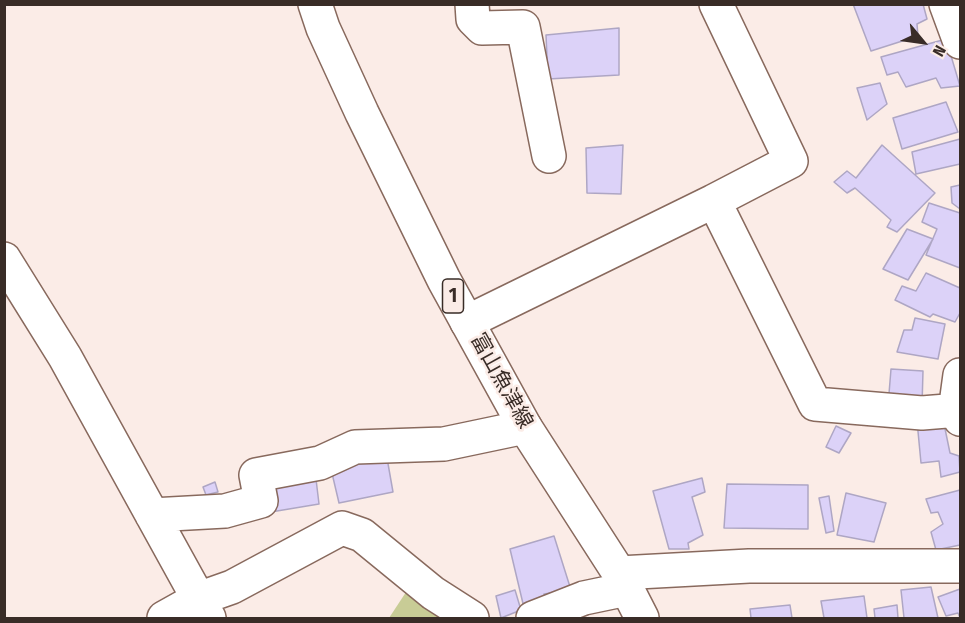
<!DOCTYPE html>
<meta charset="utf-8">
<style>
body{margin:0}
#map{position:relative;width:965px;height:623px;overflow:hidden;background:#fbece7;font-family:"Fira Sans Condensed",sans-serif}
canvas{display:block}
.frame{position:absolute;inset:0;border:6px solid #392c27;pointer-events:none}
.north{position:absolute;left:893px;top:12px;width:60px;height:60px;-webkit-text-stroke:4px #fbece7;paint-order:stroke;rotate:119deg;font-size:16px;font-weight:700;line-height:24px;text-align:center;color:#392c27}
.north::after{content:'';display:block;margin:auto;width:21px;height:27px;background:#392c27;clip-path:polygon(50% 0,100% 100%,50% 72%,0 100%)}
</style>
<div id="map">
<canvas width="965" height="623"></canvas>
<div class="frame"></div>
<div class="north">N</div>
</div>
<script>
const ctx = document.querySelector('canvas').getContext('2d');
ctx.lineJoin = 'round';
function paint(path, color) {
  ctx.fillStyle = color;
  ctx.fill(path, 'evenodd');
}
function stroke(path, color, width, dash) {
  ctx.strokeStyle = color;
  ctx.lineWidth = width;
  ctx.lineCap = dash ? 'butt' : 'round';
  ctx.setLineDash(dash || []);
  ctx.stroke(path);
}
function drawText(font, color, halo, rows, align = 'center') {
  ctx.font = font + ' "Fira Sans Condensed","Noto Sans JP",sans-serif';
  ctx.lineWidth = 5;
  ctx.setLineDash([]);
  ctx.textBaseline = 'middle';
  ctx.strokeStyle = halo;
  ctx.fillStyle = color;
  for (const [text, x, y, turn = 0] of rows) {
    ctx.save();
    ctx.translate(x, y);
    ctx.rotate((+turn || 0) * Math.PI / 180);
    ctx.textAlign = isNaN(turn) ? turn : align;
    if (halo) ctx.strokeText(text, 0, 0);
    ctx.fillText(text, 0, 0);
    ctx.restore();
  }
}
paint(new Path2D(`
 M410 586 457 618H389Z`), '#c8cc96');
const building = new Path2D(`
 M853 4H923L927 19 917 24 918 36 871 51Z
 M619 28V75L548 79 546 35Z
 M946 39 960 86 941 88 936 78 906 87 898 72 887 75 881 57Z
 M880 83 887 104 867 120 857 88Z
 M946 102 958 132 902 149 893 118Z
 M960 139V164L916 174 912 152Z
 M623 145 621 194 587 193 586 148Z
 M882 145 935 193 897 232 887 227 891 220 855 188 847 193 834 182 847 171 856 178Z
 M960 185V209L952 203 951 187Z
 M929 203 960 213V268L926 255 937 229 922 222Z
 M907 229 933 239 908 280 883 269Z
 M926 273 960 288V313L955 322 933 314 930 317 895 300 902 286 916 291Z
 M915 318 945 324 938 359 897 352 904 330H912Z
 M891 369 923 371 922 406H888Z
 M943 419 950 453 959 456 960 472 941 477 939 461 921 463 917 421Z
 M836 426 851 433 839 453 826 447Z
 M387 458 393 492 339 503 331 469Z
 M702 478 705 492 692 497 703 535 688 543 689 549H669L653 491Z
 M316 479 319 504 271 512 266 487Z
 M215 482 218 492 206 495 203 487Z
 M727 484 808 485V529L724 528Z
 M960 490V545L936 550 931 532 943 524 938 512 931 513 926 499Z
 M846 493 886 503 874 542 837 535Z
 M829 496 834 531 826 533 819 498Z
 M554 536 571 590 544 594 547 607 525 612 510 549Z
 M931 587 938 618H904L901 590Z
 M960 589V618L958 613 946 616 938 597Z
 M515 590 521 610 501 618 496 596Z
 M864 596 867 618H824L821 601Z
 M790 605 792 618H751L750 609Z
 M897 605 898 618H875L874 609Z`);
paint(building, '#dcd2f8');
stroke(building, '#aea6c4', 1.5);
const minor = new Path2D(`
 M472 4 473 19 482 28 523 27 549 156
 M716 4 791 161 714 201 815 404 922 413 959 410
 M946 4 960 42
 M4 259 65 357 209 618
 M467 322 714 201
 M960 375 957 397 960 419
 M152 515 225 511 261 501 256 475 320 463 355 447 444 444 525 427
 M619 573 749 566H960
 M164 618 198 599 232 587 342 528 362 535 433 593 472 618
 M533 618 584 598 627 589`);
const major = new Path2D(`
 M315 4 323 28 362 113 444 280 525 427 619 573 642 618`);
stroke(minor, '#88695d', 36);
stroke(major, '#88695d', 36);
stroke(minor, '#fff', 33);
stroke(major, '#fff', 33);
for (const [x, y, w] of [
 [453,296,21]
]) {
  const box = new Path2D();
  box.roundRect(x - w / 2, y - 17, w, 34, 4.5);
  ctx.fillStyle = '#fbece7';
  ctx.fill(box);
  stroke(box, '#392c27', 1.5);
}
drawText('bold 20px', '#392c27', null, [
 ["1",453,296]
]);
drawText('21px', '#392c27', '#fbece7', [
 ["富山魚津線",501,381,61]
]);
</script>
